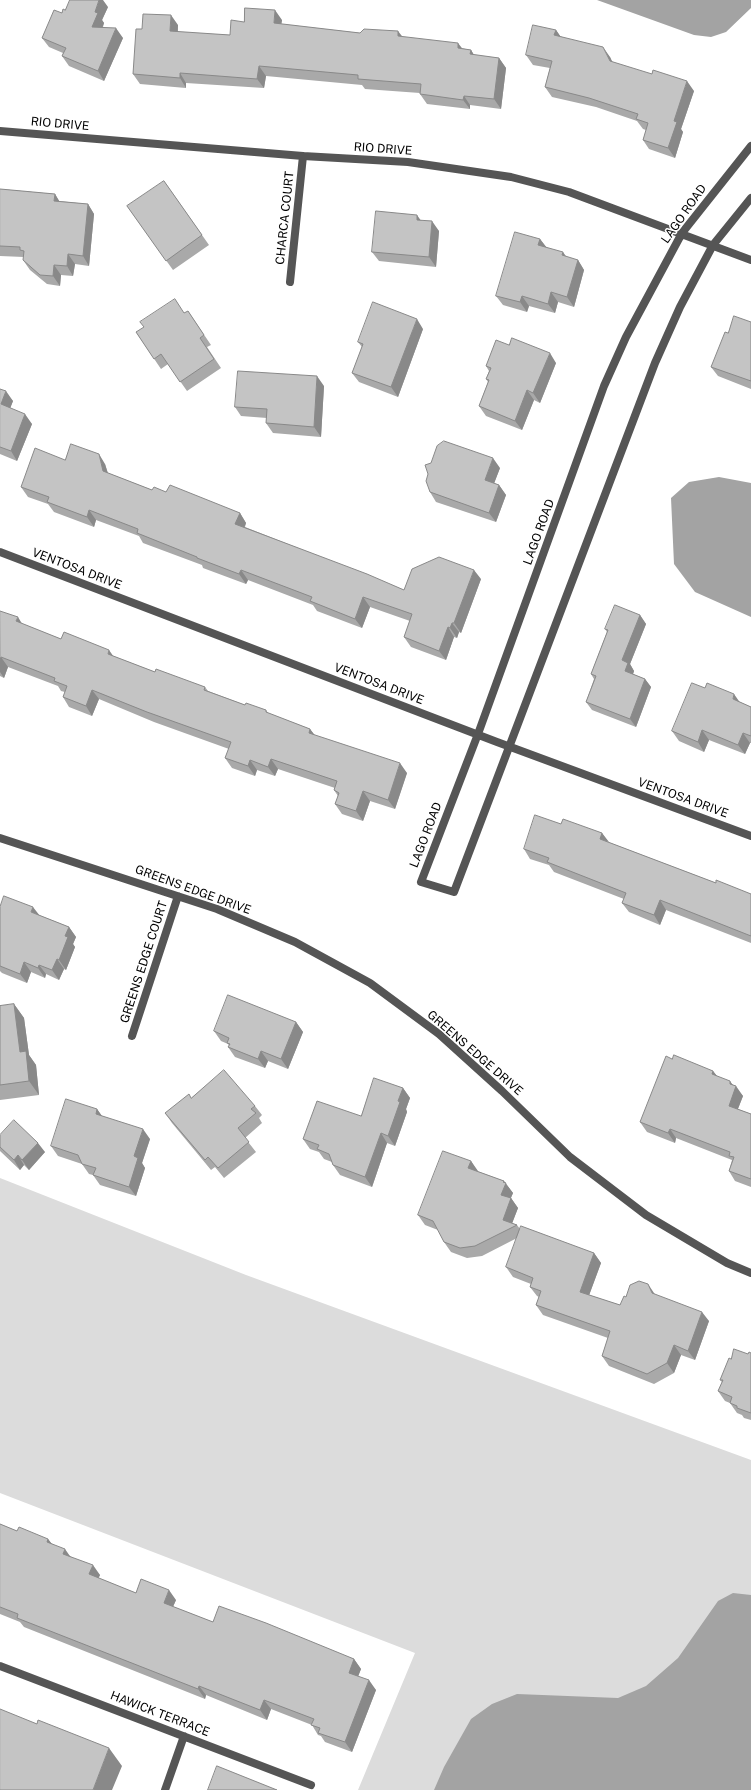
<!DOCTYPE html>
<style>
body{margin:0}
canvas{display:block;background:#fff}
</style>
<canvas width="751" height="1790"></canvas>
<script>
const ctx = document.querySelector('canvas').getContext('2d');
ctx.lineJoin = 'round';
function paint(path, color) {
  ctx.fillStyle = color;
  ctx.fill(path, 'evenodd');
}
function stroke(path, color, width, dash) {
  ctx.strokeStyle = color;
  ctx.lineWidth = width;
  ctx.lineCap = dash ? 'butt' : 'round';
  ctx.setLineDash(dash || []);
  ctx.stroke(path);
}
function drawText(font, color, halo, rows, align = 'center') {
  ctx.font = font + ' "Public Sans",sans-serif';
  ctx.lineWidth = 3;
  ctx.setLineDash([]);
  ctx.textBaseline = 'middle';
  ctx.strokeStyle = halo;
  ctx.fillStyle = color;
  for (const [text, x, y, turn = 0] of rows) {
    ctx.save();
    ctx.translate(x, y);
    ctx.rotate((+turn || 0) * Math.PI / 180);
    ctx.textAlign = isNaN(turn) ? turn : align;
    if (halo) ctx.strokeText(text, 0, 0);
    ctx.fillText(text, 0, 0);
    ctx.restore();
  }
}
paint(new Path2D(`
 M0 1178 246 1275 751 1460V1790H358L415 1653 0 1493Z`), '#dcdcdc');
paint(new Path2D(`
 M597 0H751V8L726 32 711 37 694 35Z
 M719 477 751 483V617L695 592 674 564 671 498 689 482Z
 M733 1593 751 1595V1790H434L444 1767 471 1719 492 1704 517 1694 618 1698 646 1686 678 1658 718 1601Z`), '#a3a3a3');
stroke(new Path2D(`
 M0 131 303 156 408 162 511 177 569 192 751 260
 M751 146 682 233 626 337 604 386 478 734 421 882 454 892 655 363 680 307 713 245 751 198
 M290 282 303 156
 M0 552 497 742 751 836
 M0 838 217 909 295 942 370 983 439 1034 502 1091 570 1157 646 1215 727 1263 751 1273
 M132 1036 178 896
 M0 1666 311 1785
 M165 1790 184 1736`), '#555', 8);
paint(new Path2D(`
 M108 7 102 20 104 23 103 27 123 38 104 81 69 66 62 56 63 53 49 47 42 38 62 13 65 10Z
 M282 20 281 24 360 33 403 37 471 50 474 55 499 58 506 68 501 109 470 105V109L427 104 420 94V93L365 89 362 85 266 76 264 88 186 83V88L140 84 133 74 142 29 178 25V32L230 35 244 22Z
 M556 30 560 36 610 57 612 62 694 91 681 129 683 132 675 158 649 149 643 140 646 130 643 129 637 121 596 107 552 97 545 87 550 68 533 65 526 55Z
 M164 181 209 245 173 270 127 206Z
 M0 189 55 194 59 201 88 204 94 214 89 266 75 264 73 276 61 275 60 286 47 284 30 270 23 260 24 257 0 256Z
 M421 220 439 231 436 267 379 261 372 252Z
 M540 239 546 247 566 257 578 260 584 270 574 307 558 302 555 313 529 306 527 312 503 305 496 296Z
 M188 311 211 345 207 347 221 368 187 391 168 364 161 369 136 332 185 313Z
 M751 322V389L718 376 711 367 728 333Z
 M423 329 398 397 359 382 352 373 362 347 358 342Z
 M509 345 556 363 540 403 534 400 522 430 486 416 479 406 488 382 486 379 489 371 486 366Z
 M324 386 321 437 273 433 266 423 267 418 241 416 235 407Z
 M0 389 13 401 10 408 32 424 17 461 0 454Z
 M65 460 105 464 108 473 152 490 166 492 240 513 246 523 245 527 404 590 481 579 461 633 459 632 457 638 454 637 446 660 411 647 404 637 410 621 370 607 362 628 317 611 313 605 248 580 246 584 203 568 202 565 143 543 139 536 96 520 94 527 54 512 48 504 28 497 21 487Z
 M500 468 494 483 499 485 506 495 496 522 436 502 430 492Z
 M0 611 22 624 61 639 113 656 155 672 205 687 208 691 245 705 266 710 268 713 310 729 315 736 407 773 395 809 370 801 363 821 342 814 335 804 338 796 334 790 335 788 278 769 275 776 257 770 255 776 232 768 225 758 229 749 154 722 99 699 92 716 69 707 63 697 65 692 61 691 58 686 8 667 4 678 0 676Z
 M640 615 646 624 630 664 634 671 633 674 645 679 651 687 636 727 592 710 586 702 594 679 591 674 607 632 605 629Z
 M740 702 751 707V743H750L745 754 709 740 704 752 679 741 672 731Z
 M561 824 602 833 608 842 716 883 751 894V943L666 910 660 925 629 912 622 903 624 899 554 872 549 865 530 859 524 849Z
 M0 907 39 915 69 927 76 937 73 944 75 947 66 970 64 969 59 980 46 974 45 978 31 972 27 983 2 973 0 971Z
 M14 1004 24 1018 29 1055 36 1065 39 1095 0 1100V1006Z
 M296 1022 303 1032 288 1069 268 1061 265 1068 235 1057 228 1047 229 1046 228 1044 221 1041 214 1031Z
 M672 1059 713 1071 717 1076 732 1084 743 1096 738 1109 751 1114V1187L735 1181 729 1171 732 1160 676 1138 675 1143 647 1132 640 1122Z
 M403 1088 410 1098 406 1109 407 1112 395 1146 387 1143 372 1187 340 1175 333 1165 332 1162 324 1159 319 1152 310 1149 303 1139 361 1116Z
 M191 1098 255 1106 262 1115 259 1118 262 1123 245 1138 256 1152 224 1178 215 1167 211 1170 172 1123 165 1113Z
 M97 1109 102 1116 150 1139 142 1163 145 1168 136 1196 100 1185 93 1175 89 1174 82 1164 58 1156 51 1146Z
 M0 1135 45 1152 29 1170 24 1165 20 1170 0 1151Z
 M471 1161 477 1171 504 1181 513 1193 511 1198 518 1208 512 1223 517 1225 520 1229 594 1253 601 1263 589 1295 620 1305 626 1297 654 1293 655 1295 709 1321 695 1360 681 1355 674 1373 654 1384 609 1366 602 1356 608 1338 543 1315 536 1305 539 1297 537 1296 530 1287 531 1284 513 1277 506 1267 517 1238 482 1256 467 1258 451 1252 444 1242 438 1230 425 1225 418 1215Z
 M751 1353V1420L744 1418 742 1415 737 1413 730 1403 725 1401 718 1391 722 1382 720 1380 731 1359Z
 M0 1524 17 1531 48 1539 51 1543 70 1556 100 1575 98 1578 136 1593 176 1600 173 1607 213 1622 354 1659 361 1669 358 1676 376 1690 352 1752 325 1742 321 1736 318 1735 312 1725 271 1709 267 1720 206 1695 205 1699 24 1627 20 1622 0 1614Z`), '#a9a9a9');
paint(new Path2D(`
 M99 0H103L108 7 102 20 104 23 99 36 92 27 95 12Z
 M275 10 282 20 280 33 274 23Z
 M171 15 178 25 177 41 170 31Z
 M116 28 123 38 104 81 98 71Z
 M556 30 563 40 554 35Z
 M398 31 405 40 398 36Z
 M458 43 465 52 458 48Z
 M603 47 610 57 617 71 610 61Z
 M471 50 477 60 470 54Z
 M499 58 506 68 501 109 494 99Z
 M259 66 266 76 264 88 257 79Z
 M180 73 186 83V88L180 78Z
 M687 81 694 91 681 129 683 132 675 158 668 148 674 121Z
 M464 96 470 105V109L463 100Z
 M55 194 61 204 54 201Z
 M88 204 94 214 89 266 83 256Z
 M417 215 424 225 417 220Z
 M432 221 439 231 436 267 429 257Z
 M540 239 547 248 538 245Z
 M563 252 570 262 562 255Z
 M68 254 75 264 73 276 67 266Z
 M578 260 584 270 574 307 567 297Z
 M54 265 61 275 60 286 53 276Z
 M551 292 558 302 555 313 548 304Z
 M522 296 529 306 527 312 520 302Z
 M417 319 423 329 398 397 391 387Z
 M550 353 556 363 540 403 533 393Z
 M317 376 324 386 321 437 314 427Z
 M527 390 534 400 522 430 515 421Z
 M6 391 13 401 8 414 1 404Z
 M25 414 32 424 17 461 11 451Z
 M99 454 105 464 110 481 103 471Z
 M493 458 500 468 492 489 485 480Z
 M499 485 506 495 496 522 489 513Z
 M89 510 96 520 94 527 87 517Z
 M240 513 246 523 242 533 235 524Z
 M241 570 248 580 246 584 239 574Z
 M474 570 481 579 461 633 454 623Z
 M363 597 370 607 362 628 355 619Z
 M640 615 646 624 630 664 634 671 631 680 625 671 622 660Z
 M18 617 24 627 16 621Z
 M452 623 459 632 457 638 450 628Z
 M448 627 454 637 446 660 439 651Z
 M109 650 116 660 108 654Z
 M1 657 8 667 4 678 0 672V660Z
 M645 679 651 687 636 727 630 719Z
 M92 690 99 699 92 716 86 706Z
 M734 694 741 704 733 699Z
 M310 729 317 738 309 733Z
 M702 730 709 740 704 752 698 742Z
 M743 733 750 743 745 754 738 745Z
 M271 759 278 769 275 776 268 767Z
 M250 760 257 770 255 776 248 766Z
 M400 763 407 773 395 809 388 800Z
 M363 791 370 801 363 821 356 811Z
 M602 833 609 842 600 839Z
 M660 900 666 910 660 925 654 915Z
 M33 907 40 916 31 912Z
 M69 927 76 937 73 944 75 947 66 970 59 960 65 936Z
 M57 959 64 969 59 980 52 970Z
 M24 962 31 972 27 983 20 974Z
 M39 965 46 974 45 978 38 968Z
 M14 1004 24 1018 29 1055 36 1065 39 1095 29 1081 20 1052Z
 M296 1022 303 1032 288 1069 281 1059Z
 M261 1051 268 1061 265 1068 258 1059Z
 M713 1071 720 1080 712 1074Z
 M730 1081 735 1088 736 1086 743 1096 735 1116 729 1106 730 1084Z
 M403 1088 410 1098 406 1109 407 1112 395 1146 388 1136 398 1101Z
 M97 1109 104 1119 96 1114Z
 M143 1129 150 1139 142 1163 145 1168 136 1196 129 1187 134 1156Z
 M670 1129 676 1138 675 1143 668 1133Z
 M381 1133 387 1143 372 1187 365 1177Z
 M38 1143 45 1152 29 1170 22 1160Z
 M18 1155 24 1165 20 1170 14 1160Z
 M471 1161 478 1171 475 1178 468 1168Z
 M504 1181 513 1193 508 1204 501 1195Z
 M511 1198 518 1208 510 1229 503 1220Z
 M594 1253 601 1263 587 1301 580 1292Z
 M648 1284 654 1293 658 1303 652 1293Z
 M702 1312 709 1321 695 1360 688 1351Z
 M674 1345 681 1355 674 1373 667 1363Z
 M48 1539 55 1548 47 1542Z
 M65 1549 72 1559 63 1554Z
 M93 1565 100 1575 96 1584 89 1574Z
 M169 1590 176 1600 170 1613 164 1603Z
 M354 1659 361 1669 356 1682 349 1673Z
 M369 1680 376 1690 352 1752 345 1742Z
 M199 1686 206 1695 205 1699 198 1689Z
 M264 1700 271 1709 267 1720 260 1710Z
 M109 1748 122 1766 112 1790H93Z`), '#898989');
const building = new Path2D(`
 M70 0H99L95 12 98 13 92 27 116 28 98 71 62 56 66 48 42 38 54 10 62 13 63 9 65 10Z
 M245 8 275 10 274 23 360 33 364 29 398 31V36L458 43V48L471 50 470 54 499 58 494 99 464 96 463 100 420 94 421 84 358 79V75L259 66 257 79 180 73V78L133 74 136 29H142L143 14 171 15 170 31 230 35 231 20 244 22Z
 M533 25 556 30 554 35 603 47 610 61 652 74 653 70 687 81 674 121 677 122 668 148 643 140 648 123 636 119 638 114 589 98 545 87 552 61 526 55Z
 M164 181 202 235 166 261 127 206Z
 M0 189 55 194 54 201 88 204 83 256 68 254 67 266 54 265 53 276 40 275 23 260 24 251 20 250V247L0 246Z
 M376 211 417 215V220L432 221 429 257 372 252Z
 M515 232 540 239 538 245 563 252 562 255 578 260 567 297 551 292 548 304 522 296 520 302 496 296Z
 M175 299 184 313 188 311 204 335 200 338 214 359 180 382 161 354 154 359 136 332 144 327 140 322Z
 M373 302 417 319 391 387 352 373 363 344 358 342Z
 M734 316 751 322V381L711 367 725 332 728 333Z
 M512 338 550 353 533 393 527 390 515 421 479 406 489 380 486 379 491 368 486 366 496 340 509 345Z
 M238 371 317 376 314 427 266 423 267 409 235 407Z
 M0 389 6 391 1 404 25 414 11 451 0 447Z
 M444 441 493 458 485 480 499 485 489 513 430 492 426 481 428 474 425 465 431 463 437 446Z
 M71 444 99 454 103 471 152 490 154 487 166 492 170 485 240 513 235 524 367 574 404 590 412 569 439 557 474 570 454 623H452L450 628 448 627 439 651 404 637 412 614 363 597 355 619 310 601 312 597 241 570 239 574 197 558V557L137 533 138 529 89 510 87 517 47 502 49 497 21 487 35 448 65 460Z
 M615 605 640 615 622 660 628 663 625 671 645 679 630 719 586 702 596 676 591 674 608 630 605 629Z
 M0 611 18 617 16 621 61 639 64 632 109 650 108 654 155 672 156 669 205 687 204 690 245 705 246 703 266 710V712L310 729 309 733 400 763 388 800 363 791 356 811 335 804 339 793 334 790 337 781 271 759 268 767 250 760 248 766 225 758 231 742 147 712 92 690 86 706 63 697 67 686 54 681 55 678 1 657 0 660Z
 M692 683 705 688 707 683 734 694 733 699 751 707V736L743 733 738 745 702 730 698 742 672 731Z
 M535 815 561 824 563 819 602 833 600 839 716 883V880L751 894V936L660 900 654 915 622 903 626 893 547 862 549 858 524 849Z
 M4 896 33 907 31 912 69 927 65 936 68 937 59 960 57 959 52 970 39 965 38 968 24 962 20 974 0 966V907Z
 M228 995 296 1022 281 1059 261 1051 258 1059 228 1047 230 1044 227 1043 229 1038 214 1031Z
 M14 1004 20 1052 26 1051 29 1081 0 1085V1006Z
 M674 1055 713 1071 712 1074 730 1081V1084L736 1086 729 1106 751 1114V1179L729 1171 734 1157 729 1156 730 1152 670 1129 668 1133 640 1122 666 1056 672 1059Z
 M224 1070 255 1106 251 1109 256 1113 238 1128 249 1142 218 1168 208 1157 205 1160 165 1113 189 1094 191 1098Z
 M374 1078 403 1088 398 1101 400 1102 388 1136 381 1133 365 1177 333 1165 329 1154 317 1149 319 1145 303 1139 317 1101 361 1116Z
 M66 1099 97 1109 96 1114 143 1129 134 1156 138 1158 129 1187 93 1175 96 1168 82 1164 78 1155 51 1146Z
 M14 1120 38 1143 22 1160 18 1155 14 1160 0 1147V1135Z
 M443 1151 471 1161 468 1168 504 1181 503 1182 506 1183 501 1195 511 1198 503 1220 517 1225 475 1246 460 1248 444 1242 433 1221 418 1215Z
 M521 1226 594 1253 580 1292 620 1305 624 1296 626 1297 630 1285 639 1281 648 1284 652 1293 702 1312 688 1351 674 1345 667 1363 647 1374 602 1356 610 1331 536 1305 541 1291 530 1287 533 1278 506 1267Z
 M734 1349 748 1354 749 1352 751 1353V1413L737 1408V1406L730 1403 732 1397 718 1391 723 1380H720L729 1358 731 1359Z
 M0 1524 17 1531 19 1527 48 1539 47 1542 65 1549 63 1554 93 1565 89 1574 136 1593 141 1579 169 1590 164 1603 213 1622 219 1606 266 1623 354 1659 349 1673 369 1680 345 1742 318 1733 320 1728 311 1725 314 1719 264 1700 260 1710 199 1686 198 1689 17 1618 18 1614 0 1607Z
 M0 1709 37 1724 38 1720 109 1748 93 1790H0Z
 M217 1766 277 1790H208Z`);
paint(building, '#c4c4c4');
stroke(building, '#898989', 1);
drawText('12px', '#000', '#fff', [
 ["RIO DRIVE",60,124,5],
 ["RIO DRIVE",383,149,4],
 ["LAGO ROAD",684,214,-55],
 ["CHARCA COURT",285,218,-84],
 ["LAGO ROAD",539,532,-70],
 ["VENTOSA DRIVE",77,569,21],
 ["VENTOSA DRIVE",379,684,21],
 ["VENTOSA DRIVE",683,798,20],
 ["LAGO ROAD",426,835,-69],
 ["GREENS EDGE DRIVE",193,890,20],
 ["GREENS EDGE COURT",144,962,-72],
 ["GREENS EDGE DRIVE",475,1053,41],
 ["HAWICK TERRACE",160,1714,21]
]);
</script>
